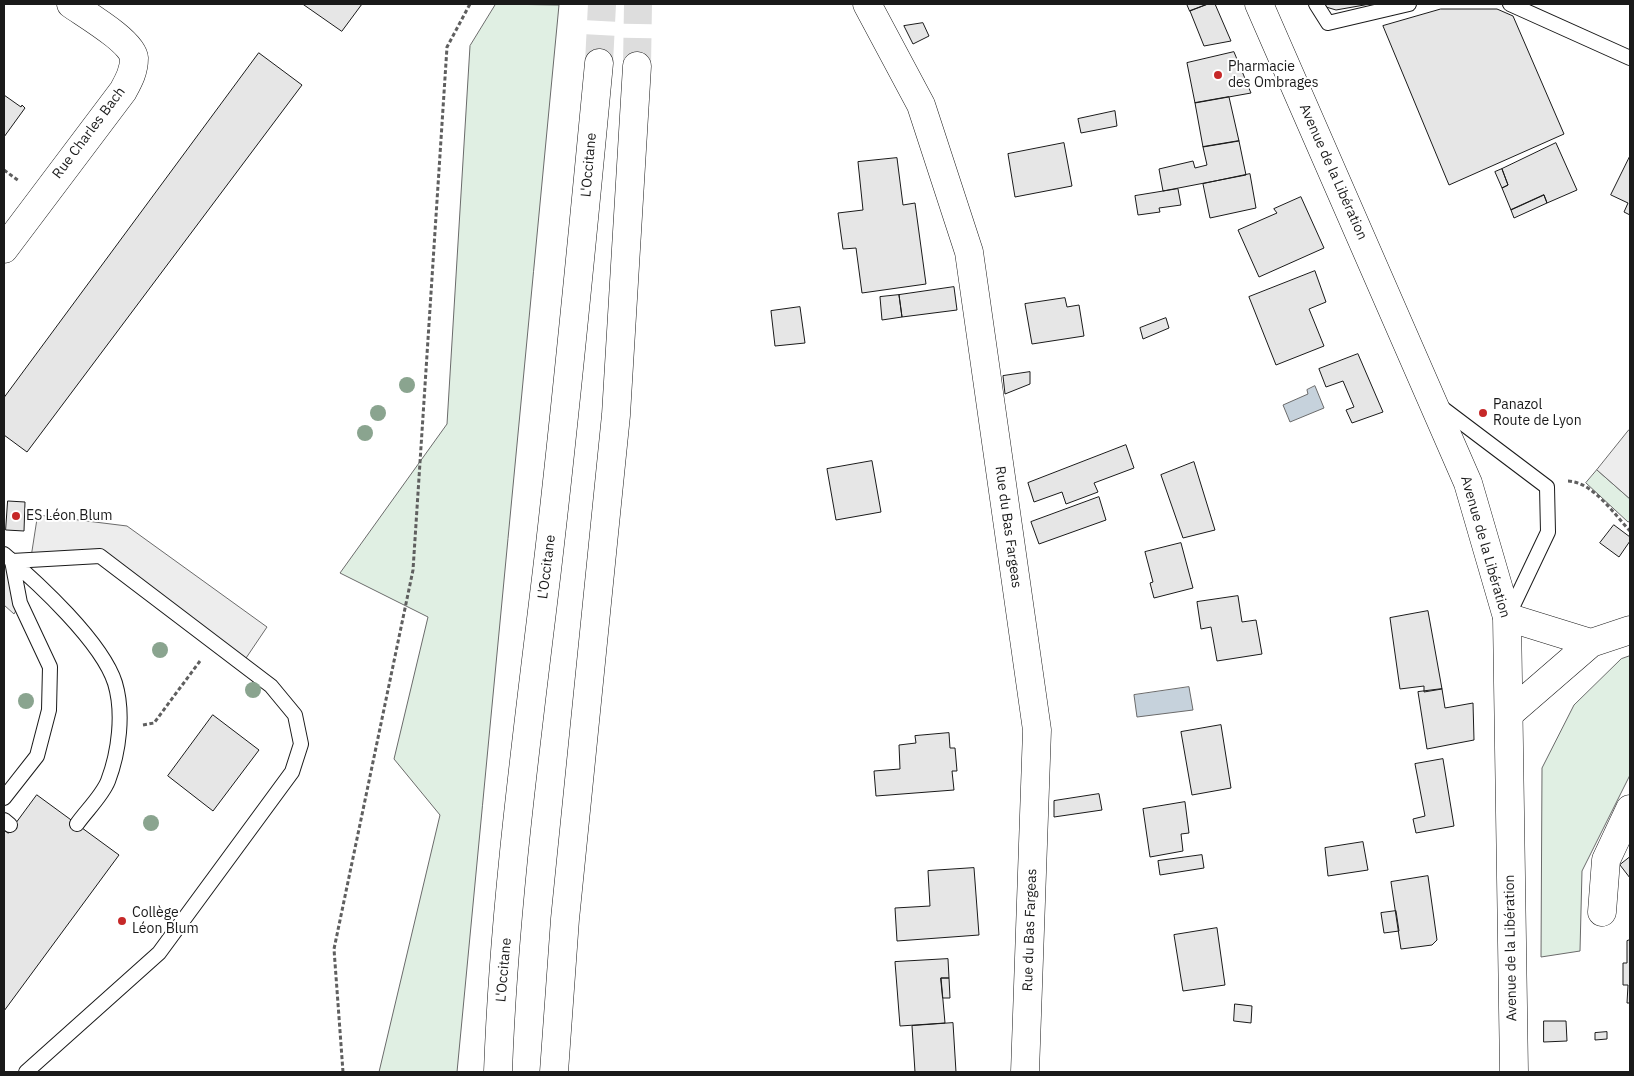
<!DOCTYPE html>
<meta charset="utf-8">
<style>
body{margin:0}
#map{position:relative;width:1634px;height:1076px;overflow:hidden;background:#fff;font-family:"IBM Plex Sans",sans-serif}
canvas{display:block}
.frame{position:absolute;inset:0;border:5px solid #1a1a1a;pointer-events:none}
</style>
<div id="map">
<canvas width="1634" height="1076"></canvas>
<div class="frame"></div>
</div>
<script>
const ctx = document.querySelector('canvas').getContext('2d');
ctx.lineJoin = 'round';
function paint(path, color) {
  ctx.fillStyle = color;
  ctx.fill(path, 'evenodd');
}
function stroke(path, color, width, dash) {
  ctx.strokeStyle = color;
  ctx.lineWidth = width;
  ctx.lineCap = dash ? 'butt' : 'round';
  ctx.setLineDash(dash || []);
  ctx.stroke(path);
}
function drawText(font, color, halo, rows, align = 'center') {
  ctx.font = font + ' "IBM Plex Sans",sans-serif';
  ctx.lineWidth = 4;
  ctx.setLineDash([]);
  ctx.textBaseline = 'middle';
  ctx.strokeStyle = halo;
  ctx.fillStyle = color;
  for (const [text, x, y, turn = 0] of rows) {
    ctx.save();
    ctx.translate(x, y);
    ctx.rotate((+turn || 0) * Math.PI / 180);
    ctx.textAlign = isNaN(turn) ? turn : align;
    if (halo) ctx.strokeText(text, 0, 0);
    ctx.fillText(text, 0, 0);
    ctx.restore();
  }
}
const green = new Path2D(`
 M496 4 559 5 457 1072H379L440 815 394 759 428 617 340 573 447 424 470 46Z
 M1597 470 1630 499V521L1628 522 1586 483Z
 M1630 656V775L1582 871 1580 951 1541 957 1542 768 1574 705 1621 659Z`);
paint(green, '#e0efe3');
stroke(green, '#6a6a6a', 1);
const parking = new Path2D(`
 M1629 430H1630V499L1597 470Z
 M38 515 127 526 267 627 242 664 100 556 31 560Z
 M4 563 14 569 20 603 14 614 4 605Z`);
paint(parking, '#ededed');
stroke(parking, '#6a6a6a', 1);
const water = new Path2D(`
 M1315 386 1324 408 1290 422 1283 405 1308 394 1307 390Z
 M1189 687 1193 710 1137 717 1134 695Z`);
paint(water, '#c6d2dc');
stroke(water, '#6a6a6a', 1);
const building = new Path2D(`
 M303 4H362L342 31Z
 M1187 4H1208L1190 11Z
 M1208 4H1215L1231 41 1204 46 1190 11Z
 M1323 4H1370L1336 10 1326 7Z
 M1441 9H1497L1513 16 1564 134 1449 185 1383 26Z
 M923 23 929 36 913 44 904 26Z
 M1234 52 1251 93 1195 103 1187 63Z
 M259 53 302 85 27 452 4 435V398Z
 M4 95 21 107 22 105 25 108 4 137Z
 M1229 97 1239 141 1203 147 1195 103Z
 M1115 111 1117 126 1081 133 1078 119Z
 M1239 141 1246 175 1163 191 1159 169 1193 161 1195 168 1207 165 1203 147Z
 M1064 143 1072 186 1015 197 1008 154Z
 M1556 143 1577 190 1547 203 1544 195 1511 210 1502 188 1508 185 1502 169Z
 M1630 156V215L1624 212 1628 203 1611 195Z
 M897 158 903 205 915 203 926 284 862 293 856 248 843 249 838 213 863 210 858 162Z
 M1502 169 1508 185 1502 188 1495 172Z
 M1250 174 1256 208 1210 218 1203 184Z
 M1178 189 1181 205 1159 208 1160 212 1138 215 1135 196Z
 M1544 195 1547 203 1514 218 1511 210Z
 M1301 197 1324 248 1259 277 1238 230 1277 213 1274 209Z
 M1315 271 1326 302 1309 309 1324 346 1276 365 1249 297Z
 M954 287 957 310 902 317 899 295Z
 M899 295 902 317 882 320 880 297Z
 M1065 298 1067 307 1079 305 1084 336 1032 344 1025 304Z
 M800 307 805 343 775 346 771 311Z
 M1166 318 1169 328 1143 339 1140 328Z
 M1358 354 1383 412 1352 423 1346 410 1354 407 1343 381 1326 387 1319 369Z
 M1030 372V384L1005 394 1003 376Z
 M1126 445 1134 468 1094 483 1098 492 1066 504 1062 492 1034 502 1028 483Z
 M872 461 881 512 836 520 827 469Z
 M1194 462 1215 530 1183 538 1161 475Z
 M1099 497 1106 520 1039 544 1031 522Z
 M8 501 25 502 24 531 6 530Z
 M1614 525 1630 537V541L1619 557 1600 543Z
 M1181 543 1193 588 1154 598 1150 583 1153 582 1145 552Z
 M1238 596 1242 622 1256 620 1262 654 1217 661 1211 627 1201 629 1197 602Z
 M1428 611 1442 689 1424 692V686L1400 689 1390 618Z
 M1442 689 1445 708 1473 703 1474 740 1427 749 1418 692Z
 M213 715 259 750 213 811 168 776Z
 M1221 725 1231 788 1192 795 1181 732Z
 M949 733 950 748H955L957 771H952L954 790 876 796 874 771 900 769 899 745 916 743 915 736Z
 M1443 759 1454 826 1416 833 1413 819 1425 816 1415 764Z
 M1099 794 1102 810 1054 817V801Z
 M37 795 119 855 4 1011V830L8 833Z
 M1185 802 1189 833 1181 834 1183 851 1150 857 1143 809Z
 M1363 842 1368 870 1328 876 1325 848Z
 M1202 855 1204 868 1160 875 1158 861Z
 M1630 857V878L1620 865Z
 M974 868 979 935 897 941 895 908 930 906 928 871Z
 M1428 876 1437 940 1432 945 1401 949 1391 882Z
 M1396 911 1399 931 1384 933 1381 913Z
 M1217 928 1225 985 1183 991 1174 935Z
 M1630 940V1003H1627L1628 985H1623V963H1627V941Z
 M948 959 949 978H941L945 1023 900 1026 895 962Z
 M941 978H949L950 998H943Z
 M1235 1004 1252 1006 1251 1023 1234 1021Z
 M1544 1021H1566L1567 1041 1544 1042Z
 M953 1023 956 1072H915L912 1026Z
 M1607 1032V1039L1595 1040V1033Z`);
paint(building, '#e6e6e6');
stroke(building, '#1a1a1a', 1);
stroke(new Path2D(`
 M599 63 602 4
 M637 66 638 4`), '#ddd', 28, [28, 14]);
const lane = new Path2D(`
 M1316 4 1328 23 1409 4
 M1510 4 1630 58
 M1441 407 1547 487 1548 532 1509 614
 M4 554C38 583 102 642 115 683 124 713 119 752 108 781 102 796 86 811 77 824
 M12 561 100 556 271 686 295 715 301 744 292 772 159 953 26 1072
 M4 798 37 756 49 710 50 667 20 603 12 561
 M4 820 10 825`);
const street = new Path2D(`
 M867 4 921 105 969 252 1037 730 1025 1072
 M4 249 123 91C129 80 134 71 134 58 133 42 85 14 71 4
 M1507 617 1591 643
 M1509 714 1591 643 1630 630
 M1602 912 1606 860 1630 809`);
const primary = new Path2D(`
 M1259 4 1468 483 1507 617 1514 1072`);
const highway = new Path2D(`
 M498 1072C504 905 527 737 547 570 567 401 583 232 599 63
 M554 1072 565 919 616 415 637 66`);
stroke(lane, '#1a1a1a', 16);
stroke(street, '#1a1a1a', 29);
stroke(primary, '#1a1a1a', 29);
stroke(highway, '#1a1a1a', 29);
stroke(new Path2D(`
 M4 170 19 181
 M1568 481C1593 482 1614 514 1630 531
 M143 725 154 723 200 661
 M343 1072 334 949 413 570 447 47 470 4`), '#5f5f5f', 3, [4, 2.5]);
stroke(lane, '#fff', 14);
stroke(street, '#fff', 28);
stroke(primary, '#fff', 28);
stroke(highway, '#fff', 28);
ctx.fillStyle = '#8aa48f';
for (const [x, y] of [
 [407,385],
 [378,413],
 [365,433],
 [160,650],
 [253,690],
 [26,701],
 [151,823]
]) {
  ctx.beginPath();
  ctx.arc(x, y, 8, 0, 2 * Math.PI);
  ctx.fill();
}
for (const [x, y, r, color] of [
 [1218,75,5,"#c62828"],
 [1483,413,5,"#c62828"],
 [16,516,5,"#c62828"],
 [122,921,5,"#c62828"]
]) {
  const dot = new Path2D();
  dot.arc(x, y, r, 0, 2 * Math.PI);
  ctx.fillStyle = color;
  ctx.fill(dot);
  stroke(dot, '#fff', 2);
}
drawText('14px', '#1a1a1a', '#fff', [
 ["Pharmacie",1228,67],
 ["des Ombrages",1228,83],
 ["Panazol",1493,405],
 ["Route de Lyon",1493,421],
 ["ES Léon Blum",26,516],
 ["Collège",132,913],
 ["Léon Blum",132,929]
], 'left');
drawText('14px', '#1a1a1a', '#fff', [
 ["Rue Charles Bach",89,133,-53],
 ["L'Occitane",589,165,-85],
 ["Avenue de la Libération",1333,172,66],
 ["Rue du Bas Fargeas",1008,527,82],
 ["Avenue de la Libération",1485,547,74],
 ["L'Occitane",547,567,-83],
 ["Rue du Bas Fargeas",1030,930,-88],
 ["Avenue de la Libération",1511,948,-91],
 ["L'Occitane",504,970,-85]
]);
</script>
